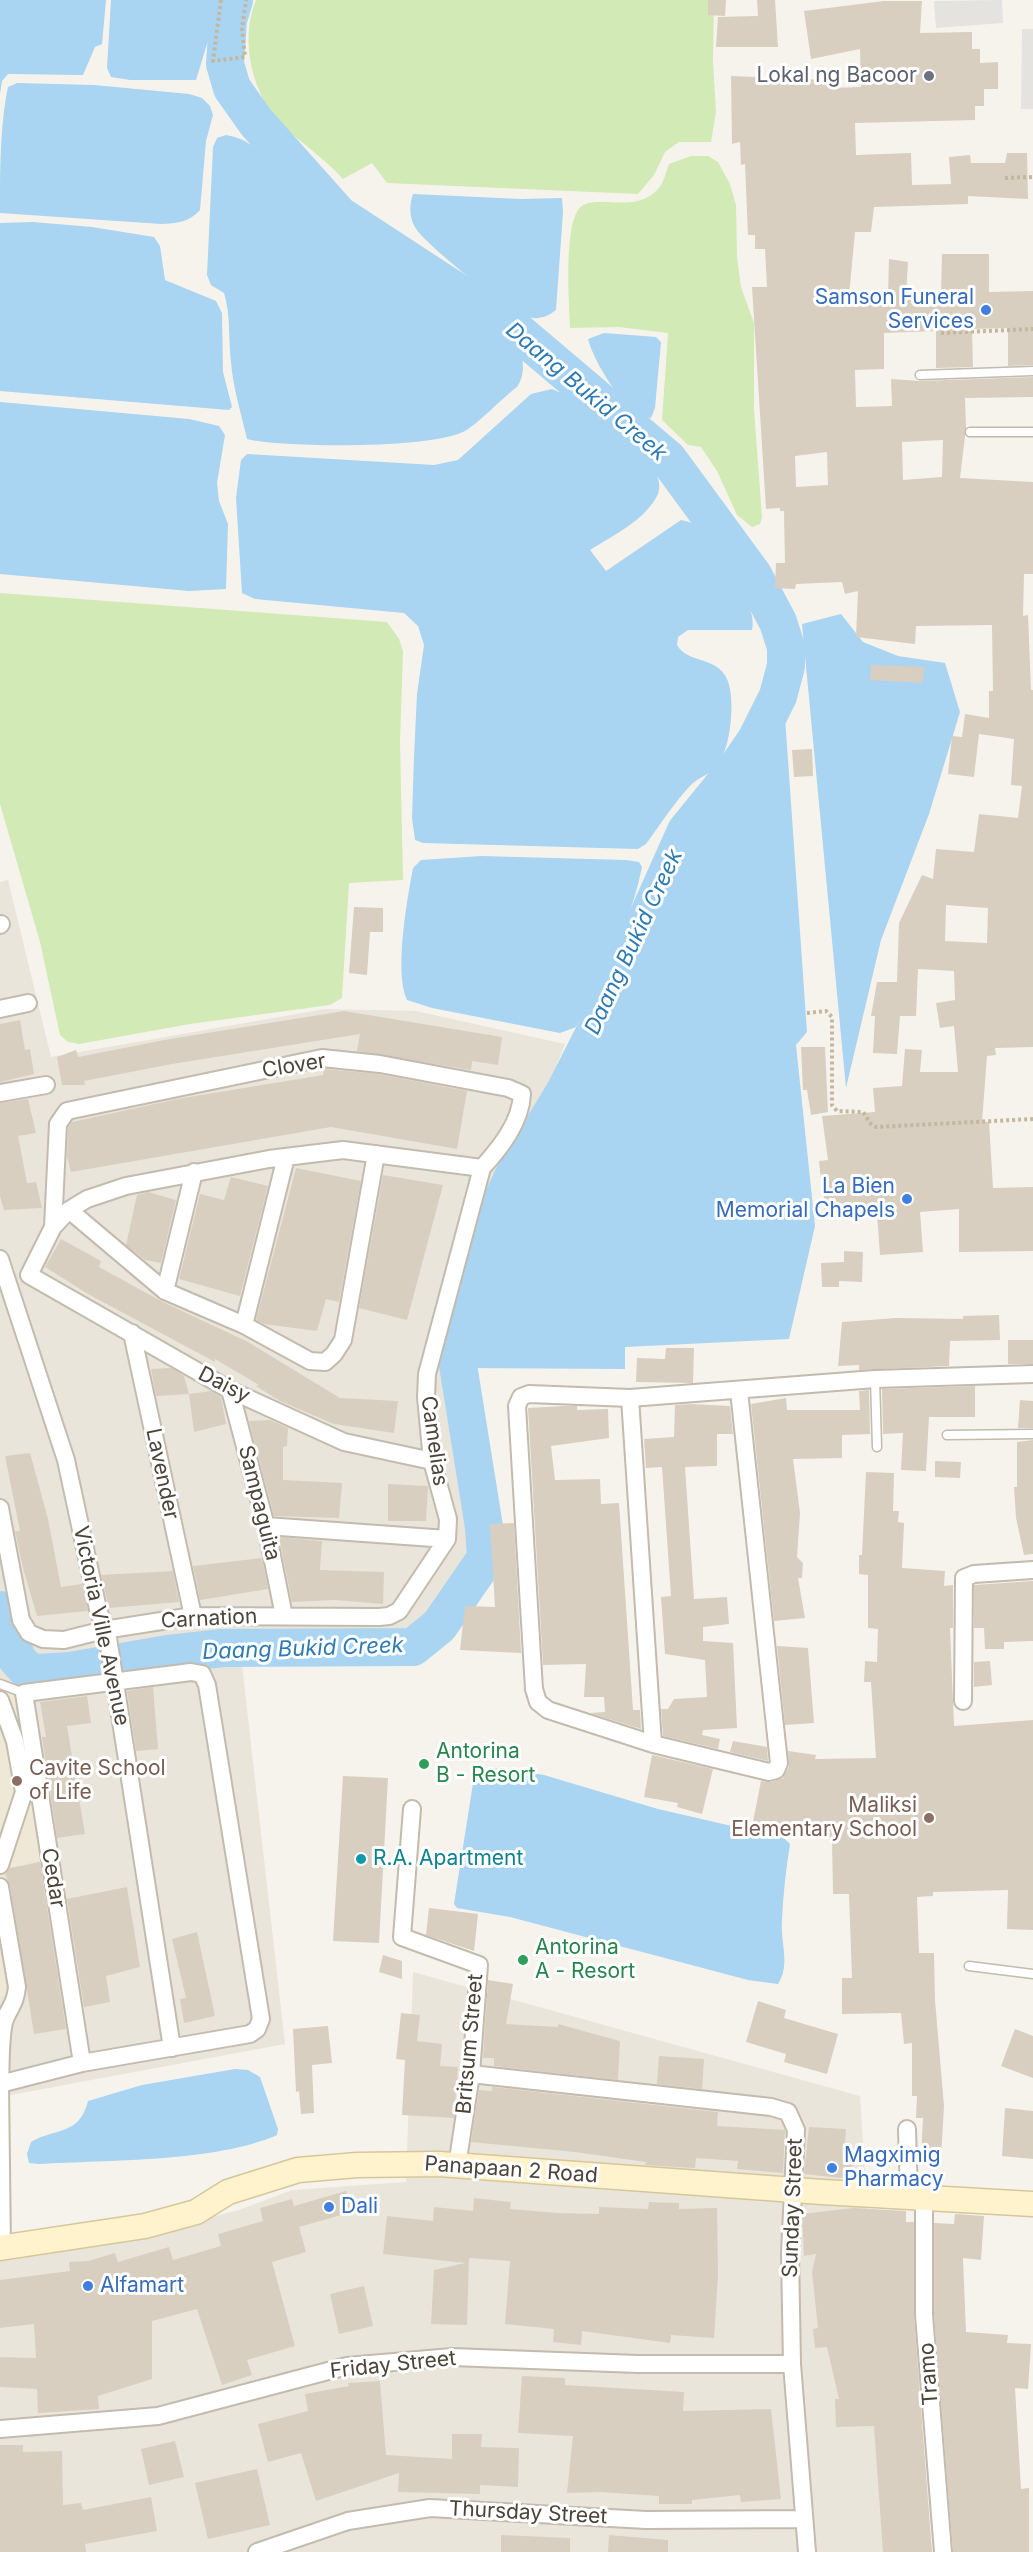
<!DOCTYPE html>
<style>
body{margin:0}
canvas{display:block;background:#f6f3ec}
</style>
<canvas width="1033" height="2552"></canvas>
<script>
const ctx = document.querySelector('canvas').getContext('2d');
ctx.lineJoin = 'round';
function paint(path, color) {
  ctx.fillStyle = color;
  ctx.fill(path, 'evenodd');
}
function stroke(path, color, width, dash) {
  ctx.strokeStyle = color;
  ctx.lineWidth = width;
  ctx.lineCap = dash ? 'butt' : 'round';
  ctx.setLineDash(dash || []);
  ctx.stroke(path);
}
function drawText(font, color, halo, rows, align = 'center') {
  ctx.font = font + ' Inter,sans-serif';
  ctx.lineWidth = 6;
  ctx.setLineDash([]);
  ctx.textBaseline = 'middle';
  ctx.strokeStyle = halo;
  ctx.fillStyle = color;
  for (const [text, x, y, turn = 0] of rows) {
    ctx.save();
    ctx.translate(x, y);
    ctx.rotate((+turn || 0) * Math.PI / 180);
    ctx.textAlign = isNaN(turn) ? turn : align;
    if (halo) ctx.strokeText(text, 0, 0);
    ctx.fillText(text, 0, 0);
    ctx.restore();
  }
}
paint(new Path2D(`
 M8 880 51 1057 325 1009 416 1011 565 1044 531 1131 498 1165 475 1250 451 1367 481 1554 418 1633H220L133 1646 135 1669 241 1656 285 2044 0 2097V1996L22 1992 3 1869 45 1859 0 1678V1632L14 1665 29 1682 109 1673 106 1654 28 1663 18 1646 0 1596V882Z
 M413 1972 860 2096 876 2347 897 2552H0V2257L123 2240 239 2210 292 2190 406 2182Z`), '#eae5da');
paint(new Path2D(`
 M0 1678 22 1703 46 1859 3 1870 22 1993 0 1996Z`), '#efe8d6');
paint(new Path2D(`
 M256 0H714L713 63 716 112 711 142H679L665 152 654 175 638 194 387 183 372 163 343 179C325 159 304 145 284 127 252 97 239 40 256 0Z
 M691 156H708L718 162 730 184 736 205 737 258 741 287 754 323V410L762 517 760 524 752 527 737 515 717 471 701 447 688 445 662 420 668 333 619 327 570 328C569 302 564 231 578 210 591 191 634 216 658 189 664 183 666 171 669 164Z
 M0 593 387 622 399 639 403 651 400 742 403 880 349 883 342 998 330 1005 190 1024 79 1044 68 1042 60 1035 40 942 0 804Z`), '#d2eab5');
paint(new Path2D(`
 M1002 0 1003 23 936 28 934 1Z
 M1022 29H1033V109H1021Z`), '#e5e3e0');
paint(new Path2D(`
 M0 0H106L102 44 95 47 83 75 8 74 2 81 0 94Z
 M111 0H216L211 31 196 80H130L111 77 107 68Z
 M17 83 94 85 189 94 202 98 210 106 213 115 206 141 200 210C188 223 177 223 161 224L0 213C0 174 0 124 8 87Z
 M226 135C265 142 270 171 297 195 365 255 445 297 520 346 523 362 526 373 517 387 501 399 480 422 465 431 433 449 284 448 247 439 241 413 233 388 231 362 228 338 231 316 224 293L211 285 207 275 213 147 217 138Z
 M413 194 521 199 562 198 563 212 556 310C547 317 539 320 526 317 509 312 428 246 417 230 409 220 409 205 413 194Z
 M33 222 92 227 154 237 160 246 165 280 216 301 222 313 223 372 232 407 229 410 0 391V223Z
 M604 333 656 337 661 342 655 408 651 418C625 415 594 362 588 339Z
 M552 389C563 394 575 399 586 405 607 417 670 466 658 494 646 520 612 536 590 550L606 571 681 520C685 521 691 522 694 525 714 540 760 606 752 630H688L678 637 677 645C688 664 717 656 727 679 736 698 731 751 716 767 709 775 697 778 690 786 674 803 660 825 646 844L638 849 423 843 415 840 412 818 414 757 417 694 424 645 418 626 404 613 255 599 242 593 236 498 241 460 247 454 434 465 458 460 531 394Z
 M0 402 189 419 219 426 225 435 217 483 219 501 228 524 226 589 189 591 0 574Z
 M841 614 863 642 898 656 945 663 960 712 929 814 881 940 846 1088 802 624Z
 M781 660 807 1032 796 1045 815 1226 789 1339 625 1347V1369L461 1368 517 1178 592 1069Z
 M481 856 626 860 639 862 642 867C631 922 603 978 576 1027L560 1033 432 1008 407 1000C394 972 407 900 413 868L421 860Z
 M502 1768 544 1775 658 1809 784 1838 790 1844C786 1869 783 1895 782 1920 780 1943 791 1964 778 1984L748 1980 510 1917 457 1908 454 1904 474 1777 486 1769Z
 M235 2069 248 2070 260 2077 278 2129 277 2135C217 2162 106 2160 39 2164L29 2163 27 2154 31 2142C57 2127 79 2136 88 2101L142 2085Z`), '#a9d4f2');
stroke(new Path2D(`
 M0 1610 17 1659 27 1670 38 1673 70 1671 168 1654 223 1648 413 1647 439 1626 486 1558 484 1527 458 1365 459 1353 498 1209 514 1175 564 1093 607 1008 686 831 734 772 756 740 778 696 786 666V647L778 622 753 575 668 459 518 332 339 215 256 122 232 88 225 64 228 20 234 0`), '#a9d4f2', 38);
paint(new Path2D(`
 M708 0H726L725 16 708 15Z
 M757 0H775L778 47H716L718 17 758 16Z
 M884 1H922L920 33 972 32V49H980V63L998 62V89H984V106H975V120L855 123 856 155 911 153 912 185 951 184 949 157 970 155 971 163H1005L1007 153H1027L1028 199 968 196V204L874 207 871 232H855L849 296H888L889 259 908 262 906 295 941 294 942 254H989V292L1033 291V365L1008 366V328L972 329 973 367 936 368V331L884 333V369L855 370 856 407 892 406 891 379 920 381 1033 377V397L965 398 966 428 960 478 1033 482V574H1024L1023 616 1028 615 1031 690H1033V1047L995 1048 996 1055 987 1056 982 1122H989L993 1188 1033 1187V1251L959 1252V1209L920 1212 923 1252 880 1255 877 1213H824V1179H821L819 1161 828 1160 822 1116 875 1112 873 1088 902 1086 905 1049 922 1050 920 1072H958L954 1026 940 1028 936 1003 955 1000 954 971 918 969 916 1016H900L897 1054 873 1053 875 1016H871L877 982H897L899 923 922 875 933 879 936 849 974 852 979 814 1018 818 1022 786 1011 785 1014 739 979 734 974 777 948 774 952 736 962 737 965 714 989 718V691H993L992 625 916 626 915 644 856 637 858 591 845 594 842 582 796 584 795 589 775 588 776 563H785L784 511H780V508L766 509 752 287H767L765 249H755V235H748L745 164 741 165 740 142 732 144 731 76 827 80 828 88 861 87 860 49 811 59 804 11ZM943 440 942 477 903 480 902 442ZM827 452 828 485 796 487 795 456ZM946 905 988 908 987 943 945 941Z
 M871 665 924 667 923 683 870 680Z
 M812 749 813 776 794 777 792 750Z
 M354 907 383 908V932H370L367 975 349 973Z
 M344 1011 502 1037 498 1065 472 1061 471 1070 357 1051 360 1034 172 1064 84 1081 85 1085H62L57 1057 76 1050 78 1057 170 1039Z
 M20 1020 25 1050 30 1049 34 1074 0 1082V1024Z
 M801 1047H825L828 1112 811 1115 807 1090H803Z
 M324 1069 378 1074 467 1091 457 1149 331 1127 71 1172 67 1157 68 1128 72 1122 177 1099 323 1075Z
 M28 1099 36 1133 18 1136 27 1183 36 1182 42 1208 4 1210 0 1196V1103Z
 M296 1168 361 1181 339 1302 326 1299 317 1331 264 1324 256 1320Z
 M383 1175 443 1185 407 1320 359 1308Z
 M231 1177 268 1186 240 1296 179 1279 200 1194 224 1200Z
 M148 1192 176 1200 161 1263 145 1260 126 1245 137 1195Z
 M61 1239 101 1261 99 1267 161 1301 248 1342 340 1398 398 1401 394 1433 334 1424 280 1401 256 1386 259 1385 215 1359V1362L88 1294 45 1267Z
 M844 1251 863 1252 862 1282 839 1281V1287H822L821 1263 844 1262Z
 M999 1315 1000 1340 950 1341 949 1366 859 1370V1365L838 1366 842 1322 896 1318 963 1319V1316Z
 M1008 1340H1033V1364H1008Z
 M666 1348H694L693 1383 636 1382 637 1358 665 1359Z
 M171 1368 184 1376 189 1394 156 1396 151 1369Z
 M975 1386V1417H929L926 1471 901 1470 903 1433 883 1434 882 1389Z
 M869 1390 870 1434 842 1435V1458L793 1459 800 1513 797 1557 803 1563 802 1578H798L805 1618 774 1621 751 1404 786 1398 787 1410H860L859 1391Z
 M211 1391 221 1397 226 1424 194 1432 189 1394Z
 M1020 1400 1033 1401V1428H1018Z
 M692 1404 730 1406 733 1434H717V1466L685 1467 694 1599 727 1597 729 1624 703 1627V1641L733 1643 737 1728 703 1730 702 1735 720 1739 718 1749 663 1736 661 1709H668L674 1699 707 1697 705 1660 665 1654 661 1597 671 1596 662 1467 646 1468 644 1439 674 1437 675 1405Z
 M565 1406H577V1410L608 1409 609 1438 551 1446 555 1480 600 1479 601 1504 619 1503 633 1710H640L641 1729 590 1713 605 1712 604 1697H584L586 1664 543 1665 528 1408Z
 M270 1420 288 1428 287 1446 283 1447V1480L342 1483 339 1518 274 1516 249 1421Z
 M1033 1440V1554L1024 1555 1016 1518 1014 1487H1017V1442Z
 M30 1453 48 1519 61 1587 82 1584 88 1611 37 1616 23 1568 15 1531H20L5 1456Z
 M935 1461 961 1462 960 1478 935 1477Z
 M866 1472 894 1473 893 1511H899L898 1522 904 1523 902 1568 945 1571 944 1586 953 1585V1628H950L954 1726 1033 1720V1930L1007 1929 1008 1890 933 1892V1896L917 1897 919 1953H934L935 2000 944 2106 941 2158 921 2157 923 2118H916L917 2096H912V2043L904 2044 901 2013 842 2014V1978H852L849 1894H833L832 1838 782 1831 781 1834 752 1827 761 1781 771 1782 783 1778 789 1767 788 1751 816 1755 815 1759 876 1758 871 1682H864L865 1661 877 1662 878 1629 868 1628V1575L859 1574V1555H862Z
 M388 1484 428 1486 426 1521H388Z
 M514 1523 521 1653 460 1650 465 1606 495 1607 490 1524Z
 M279 1537 322 1541 320 1570 384 1572 383 1604 335 1600 292 1602Z
 M262 1558 268 1589 200 1600 193 1566Z
 M173 1571 179 1602 109 1608 101 1575Z
 M1033 1581V1641L1004 1642V1649H985L984 1628H974V1585Z
 M777 1646 808 1648 814 1723 785 1725Z
 M990 1661 992 1685 974 1687V1662Z
 M153 1687 158 1749 136 1751 127 1691Z
 M87 1696 91 1723 67 1726 85 1834 57 1838 42 1737H46L40 1702Z
 M733 1741 767 1747 768 1761 730 1752Z
 M652 1755 713 1769 702 1814 677 1807 678 1803 644 1797Z
 M343 1776 388 1778 379 1943 333 1941Z
 M40 1862 66 2029 34 2034 10 1885 5 1874 10 1868Z
 M127 1887 140 1967 106 1976 110 2002 84 2007 67 1899Z
 M429 1908 478 1914 474 1951 426 1935Z
 M197 1932 215 2016 184 2023 180 1999 186 1998 172 1939Z
 M383 1955 402 1961V1979L379 1972Z
 M488 1980 513 1984 506 2024 558 2027V2024L620 2041 618 2080 494 2066V2058H483Z
 M758 2001 786 2010 784 2018 838 2034 827 2074 784 2062 786 2054 746 2042Z
 M401 2013 420 2015 417 2041 442 2044 440 2066 458 2067 454 2118 402 2115 405 2060 396 2059Z
 M328 2026 332 2063 312 2065 314 2113 301 2114 299 2091 296 2092 293 2029Z
 M1015 2029 1033 2036V2078L1001 2066Z
 M659 2056 704 2059 702 2089 657 2084Z
 M492 2087 718 2112 717 2126 785 2130 783 2173 737 2169 738 2161 696 2158 695 2168 645 2165 646 2162 575 2152 471 2142 479 2090 492 2091Z
 M1005 2108 1033 2111V2159L1002 2156Z
 M809 2127 846 2129 844 2156 853 2157 851 2179 804 2174Z
 M346 2191 352 2212 299 2227 306 2252 272 2262 295 2346 247 2360 252 2375 222 2385 197 2309 152 2321V2379L98 2396 99 2409 38 2413 37 2389 0 2387V2357L36 2358 34 2324 0 2328V2280L70 2271 69 2262 88 2261 115 2253 118 2262 169 2247 173 2260 221 2246 218 2234 263 2221 260 2208 292 2199 294 2206Z
 M474 2198 511 2202 510 2209 558 2213 599 2214V2207L648 2209 649 2202 679 2203V2209L717 2208 718 2274 714 2338 671 2335 670 2343 582 2331 581 2345 553 2342 554 2329 505 2324 510 2261 469 2258 467 2325 431 2324 434 2270 465 2263 383 2254 387 2216 433 2221 434 2207 473 2211Z
 M853 2208 906 2211V2222H914V2316L932 2552H883L874 2426 836 2427 835 2399H839L827 2347 815 2348 813 2329 818 2328 812 2272 816 2254 804 2256 802 2214Z
 M955 2214 984 2216 981 2260 963 2258 966 2332 1008 2335 1007 2343 1031 2344 1028 2389 1015 2388 1021 2489 1029 2488V2552H953L934 2315V2223L954 2224Z
 M364 2286 373 2326 339 2334 330 2294Z
 M522 2376 565 2378V2385L684 2392 683 2411 771 2409 781 2499 741 2502 740 2495 692 2500V2504H659V2496L600 2492 567 2493 573 2436 518 2433Z
 M380 2381 386 2455 452 2459V2434H482L481 2447 519 2448 518 2487 480 2485V2494L398 2492 399 2473 316 2501 301 2453 268 2462 258 2424 308 2411 305 2394 349 2386 348 2383Z
 M175 2441 184 2477 149 2485 141 2449Z
 M0 2445H23V2452L62 2451 63 2505 81 2503 83 2510 151 2497 157 2531 85 2544 86 2552H0Z
 M257 2469 270 2525 208 2539 195 2483Z
 M501 2535 570 2538V2552H501Z
 M609 2535 668 2540V2552H608Z`), '#d8cfc1');
const lane = new Path2D(`
 M920 375 1033 371
 M970 432H1033
 M875 1379 877 1447
 M947 1435 1033 1434
 M0 1684 24 1693
 M969 1966 1033 1974`);
const street = new Path2D(`
 M0 925 1 924
 M0 1009 28 1003
 M322 1058 380 1064 508 1088 522 1094C521 1122 500 1148 482 1168L343 1150 269 1159 126 1186 87 1199 69 1210 53 1227 58 1124 67 1111Z
 M0 1093 46 1085
 M69 1210 165 1291 244 1325 310 1361 325 1362 334 1354 343 1340 376 1154
 M0 1259 66 1460 98 1609 108 1638 172 2048
 M29 1275 230 1390 344 1442 432 1461
 M29 1275 53 1227
 M165 1291 194 1172
 M244 1325 286 1157
 M132 1333 193 1616
 M230 1390 266 1526 284 1616
 M739 1391 779 1763 776 1770 769 1772 653 1744 548 1710 538 1702 534 1689 517 1406 521 1397 529 1394 630 1398 875 1379 1033 1374
 M630 1398 653 1744
 M0 1508 21 1620 29 1633 43 1639 64 1640 104 1630 193 1616 379 1617 389 1616 399 1611 447 1539 448 1519 432 1461 426 1397 427 1374 482 1168
 M266 1526 447 1539
 M0 1700 15 1741 24 1792 0 1865
 M963 1701 964 1578 974 1574 1033 1570
 M412 1809 402 1937 479 1965 471 2074 457 2166
 M0 1887 17 1987C15 2006 9 2007 4 2022 0 2040 1 2064 0 2084
 M471 2074 771 2107 788 2112 796 2130 790 2253 792 2364 807 2552
 M907 2129 909 2196
 M924 2196V2315L943 2552
 M2 2248 0 2084 82 2063 250 2034 257 2029 261 2019 207 1685 202 1674 191 1672 24 1693 82 2063
 M0 2429 158 2416 347 2366 452 2357 638 2364H792
 M257 2552 348 2521 430 2508 646 2520 804 2519`);
const secondary = new Path2D(`
 M0 2248 145 2226 196 2212 228 2192 298 2170 357 2165 439 2164 822 2192 1033 2204`);
stroke(lane, '#c2bbae', 11);
stroke(street, '#c2bbae', 20);
stroke(secondary, '#d6c79b', 27);
stroke(new Path2D(`
 M221 0 213 61 245 57 242 29 246 0
 M1005 178 1033 177
 M941 333 1033 329
 M807 1013 826 1011 832 1017V1105L837 1111 863 1112 871 1124 876 1127 1033 1119`), '#c4b79f', 4, [3, 3]);
stroke(lane, '#fff', 8);
stroke(street, '#fff', 16);
stroke(secondary, '#fff3cd', 24);
for (const [x, y, r, color] of [
 [929,76,6,"#6b7280"],
 [986,310,6,"#3f7fe0"],
 [907,1199,6,"#3f7fe0"],
 [424,1764,6,"#2e9e5b"],
 [17,1781,6,"#8d6e63"],
 [929,1818,6,"#8d6e63"],
 [361,1859,6,"#0f9aa8"],
 [523,1960,6,"#2e9e5b"],
 [832,2168,6,"#3f7fe0"],
 [329,2207,6,"#3f7fe0"],
 [88,2286,6,"#3f7fe0"]
]) {
  const dot = new Path2D();
  dot.arc(x, y, r, 0, 2 * Math.PI);
  ctx.fillStyle = color;
  ctx.fill(dot);
  stroke(dot, '#fff', 2);
}
drawText('21px', '#5b616d', '#fff', [
 ["Lokal ng Bacoor",917,76]
], 'right');
drawText('21px', '#366cbe', '#fff', [
 ["Samson Funeral",974,298,"right"],
 ["Services",974,322,"right"],
 ["La Bien",895,1187,"right"],
 ["Memorial Chapels",895,1211,"right"],
 ["Magximig",844,2156],
 ["Pharmacy",844,2180],
 ["Dali",341,2207],
 ["Alfamart",100,2286]
], 'left');
drawText('21px', '#4b4439', '#fff', [
 ["Clover",294,1066,-9],
 ["Daisy",224,1385,27],
 ["Camelias",434,1441,82],
 ["Lavender",162,1474,78],
 ["Sampaguita",259,1503,76],
 ["Carnation",209,1619,-3],
 ["Victoria Ville Avenue",101,1626,78],
 ["Cedar",53,1878,81],
 ["Britsum Street",470,2044,-85],
 ["Panapaan 2 Road",511,2170,4],
 ["Sunday Street",793,2208,-88],
 ["Friday Street",393,2365,-6],
 ["Tramo",929,2374,-94],
 ["Thursday Street",528,2513,3]
]);
drawText('21px', '#27864d', '#fff', [
 ["Antorina",436,1752],
 ["B - Resort",436,1776],
 ["Antorina",535,1948],
 ["A - Resort",535,1972]
], 'left');
drawText('21px', '#785e54', '#fff', [
 ["Cavite School",29,1769],
 ["of Life",29,1793],
 ["Maliksi",917,1806,"right"],
 ["Elementary School",917,1830,"right"]
], 'left');
drawText('21px', '#0d838f', '#fff', [
 ["R.A. Apartment",373,1859]
], 'left');
drawText('italic 22px', '#2e7ab2', '#fff', [
 ["Daang Bukid Creek",586,392,40],
 ["Daang Bukid Creek",634,942,-65],
 ["Daang Bukid Creek",303,1649,-2]
]);
</script>
